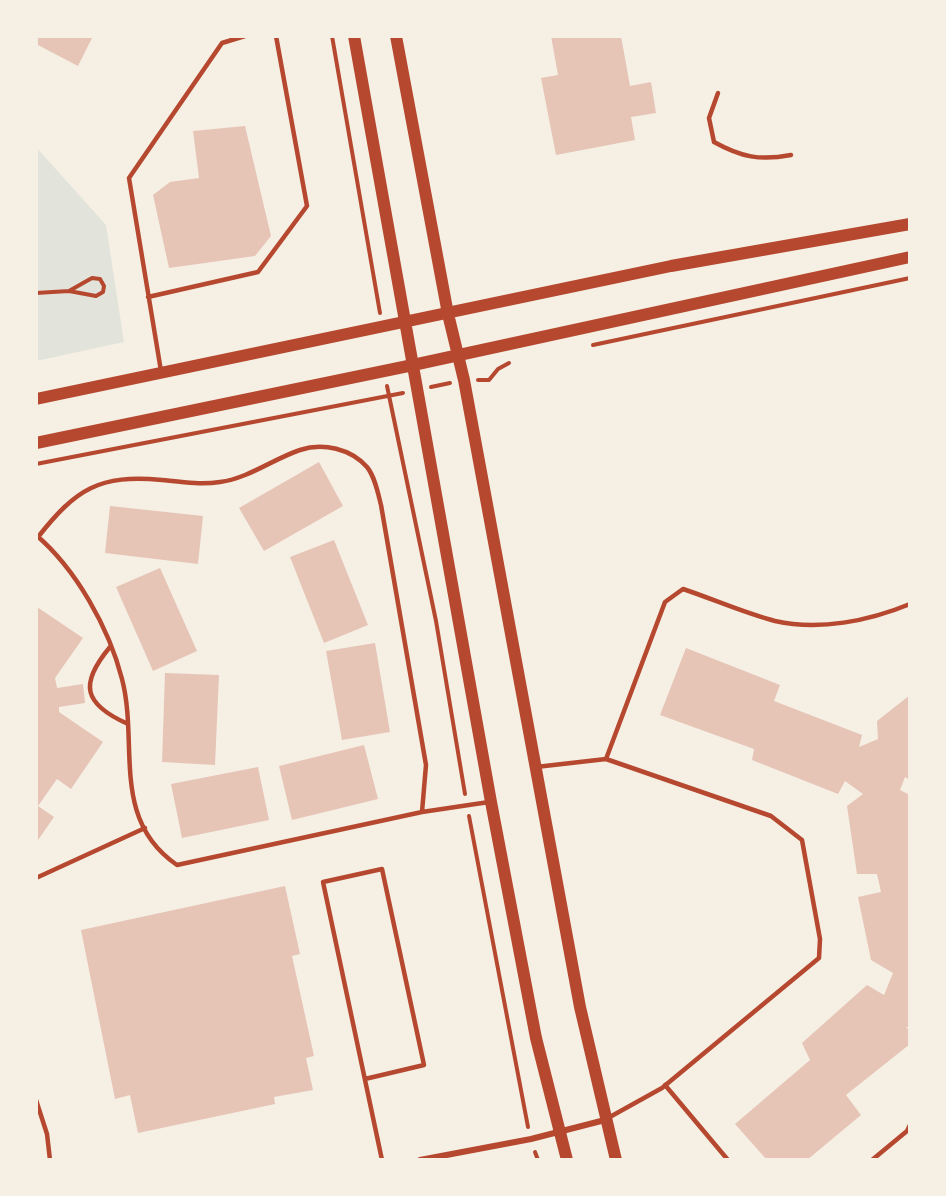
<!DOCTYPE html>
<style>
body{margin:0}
#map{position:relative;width:946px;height:1196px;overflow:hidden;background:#f6efe4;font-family:"Roboto Condensed",sans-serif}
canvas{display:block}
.frame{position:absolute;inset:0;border:38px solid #f6efe4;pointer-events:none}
</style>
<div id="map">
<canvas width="946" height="1196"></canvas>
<div class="frame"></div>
</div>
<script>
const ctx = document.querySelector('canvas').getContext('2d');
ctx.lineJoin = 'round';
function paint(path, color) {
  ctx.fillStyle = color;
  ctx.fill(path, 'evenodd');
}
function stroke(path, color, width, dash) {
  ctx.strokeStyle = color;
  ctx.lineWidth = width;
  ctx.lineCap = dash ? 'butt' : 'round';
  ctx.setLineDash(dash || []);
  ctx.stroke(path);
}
paint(new Path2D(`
 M36 147 106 225 124 342 36 361Z`), '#e2e4dc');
paint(new Path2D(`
 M36 36H93L78 66 36 44Z
 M551 36H621L630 86 651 82 656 113 631 117 635 140 556 155 541 78 558 75Z
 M245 126 271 236 255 256 169 268 153 195 170 182 199 178 193 131Z
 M319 462 343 506 264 551 239 508Z
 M110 506 203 516 198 564 105 553Z
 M334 540 368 625 324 643 290 557Z
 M160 568 197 651 153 671 116 587Z
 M37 607 83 638 55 678 57 688 83 684 85 703 59 707V712L103 742 71 789 57 779 38 806 54 817 36 843Z
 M375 643 390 732 342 740 326 651Z
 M686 648 780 685 774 701 862 735 859 747 878 739 877 721 910 695V780L905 777 900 790 910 795V1027H906L910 1031V1044L846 1095 861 1115 807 1160H767L735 1124 810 1060 802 1043 867 985 884 995 893 973 871 960 858 897 881 892 877 874H857L847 806 863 794 845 781 838 794 752 760 754 749 660 715Z
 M165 673 219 675 215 765 162 762Z
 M364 745 378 799 292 820 279 766Z
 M258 767 269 820 182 838 171 784Z
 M285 886 300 954 292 956 314 1056 306 1058 313 1090 274 1097 275 1104 138 1133 130 1095 115 1099 81 930Z`), '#e6c5b7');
stroke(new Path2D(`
 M332 36 380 313
 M36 293 69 291 96 296 103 292 104 286 100 279 92 278 69 291
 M593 345 910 278
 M478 380H489L498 369 509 363
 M387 386 436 621 465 794
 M431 387 450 383
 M36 464 403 393
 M469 816 528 1127
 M535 1152 538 1160`), '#b5482f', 4);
stroke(new Path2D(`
 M718 93 709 118 714 142C741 157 760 161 791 155
 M148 297 258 272 307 206 276 36
 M161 371 129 178 222 43 245 36
 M36 535C76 569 109 628 122 679 139 744 110 819 177 865L422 812 489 802
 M38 537C76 489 99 474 162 480 181 482 201 485 220 482 249 478 273 459 300 450 323 442 351 449 367 467 375 477 378 493 381 505L426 765 422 812
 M110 647C79 684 83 704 128 724
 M606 759 665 602 683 589C713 599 744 613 775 621 819 631 869 621 910 604
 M536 767 606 759 771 816 802 840 820 939 819 958 662 1088 608 1118
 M36 878 145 828
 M365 1079 424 1065 382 869 323 882 382 1160
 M665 1085 728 1160
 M36 1100 47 1134 50 1160
 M872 1160 907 1131 910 1125`), '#b5482f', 4.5);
stroke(new Path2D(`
 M420 1160 531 1139 605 1120`), '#b5482f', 6);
stroke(new Path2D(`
 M354 36 491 802 536 1038 567 1160
 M396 36 448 314 464 380 580 1007 616 1160
 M36 399 671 266 910 224
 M36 443 413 365 910 257`), '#b5482f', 12);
</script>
